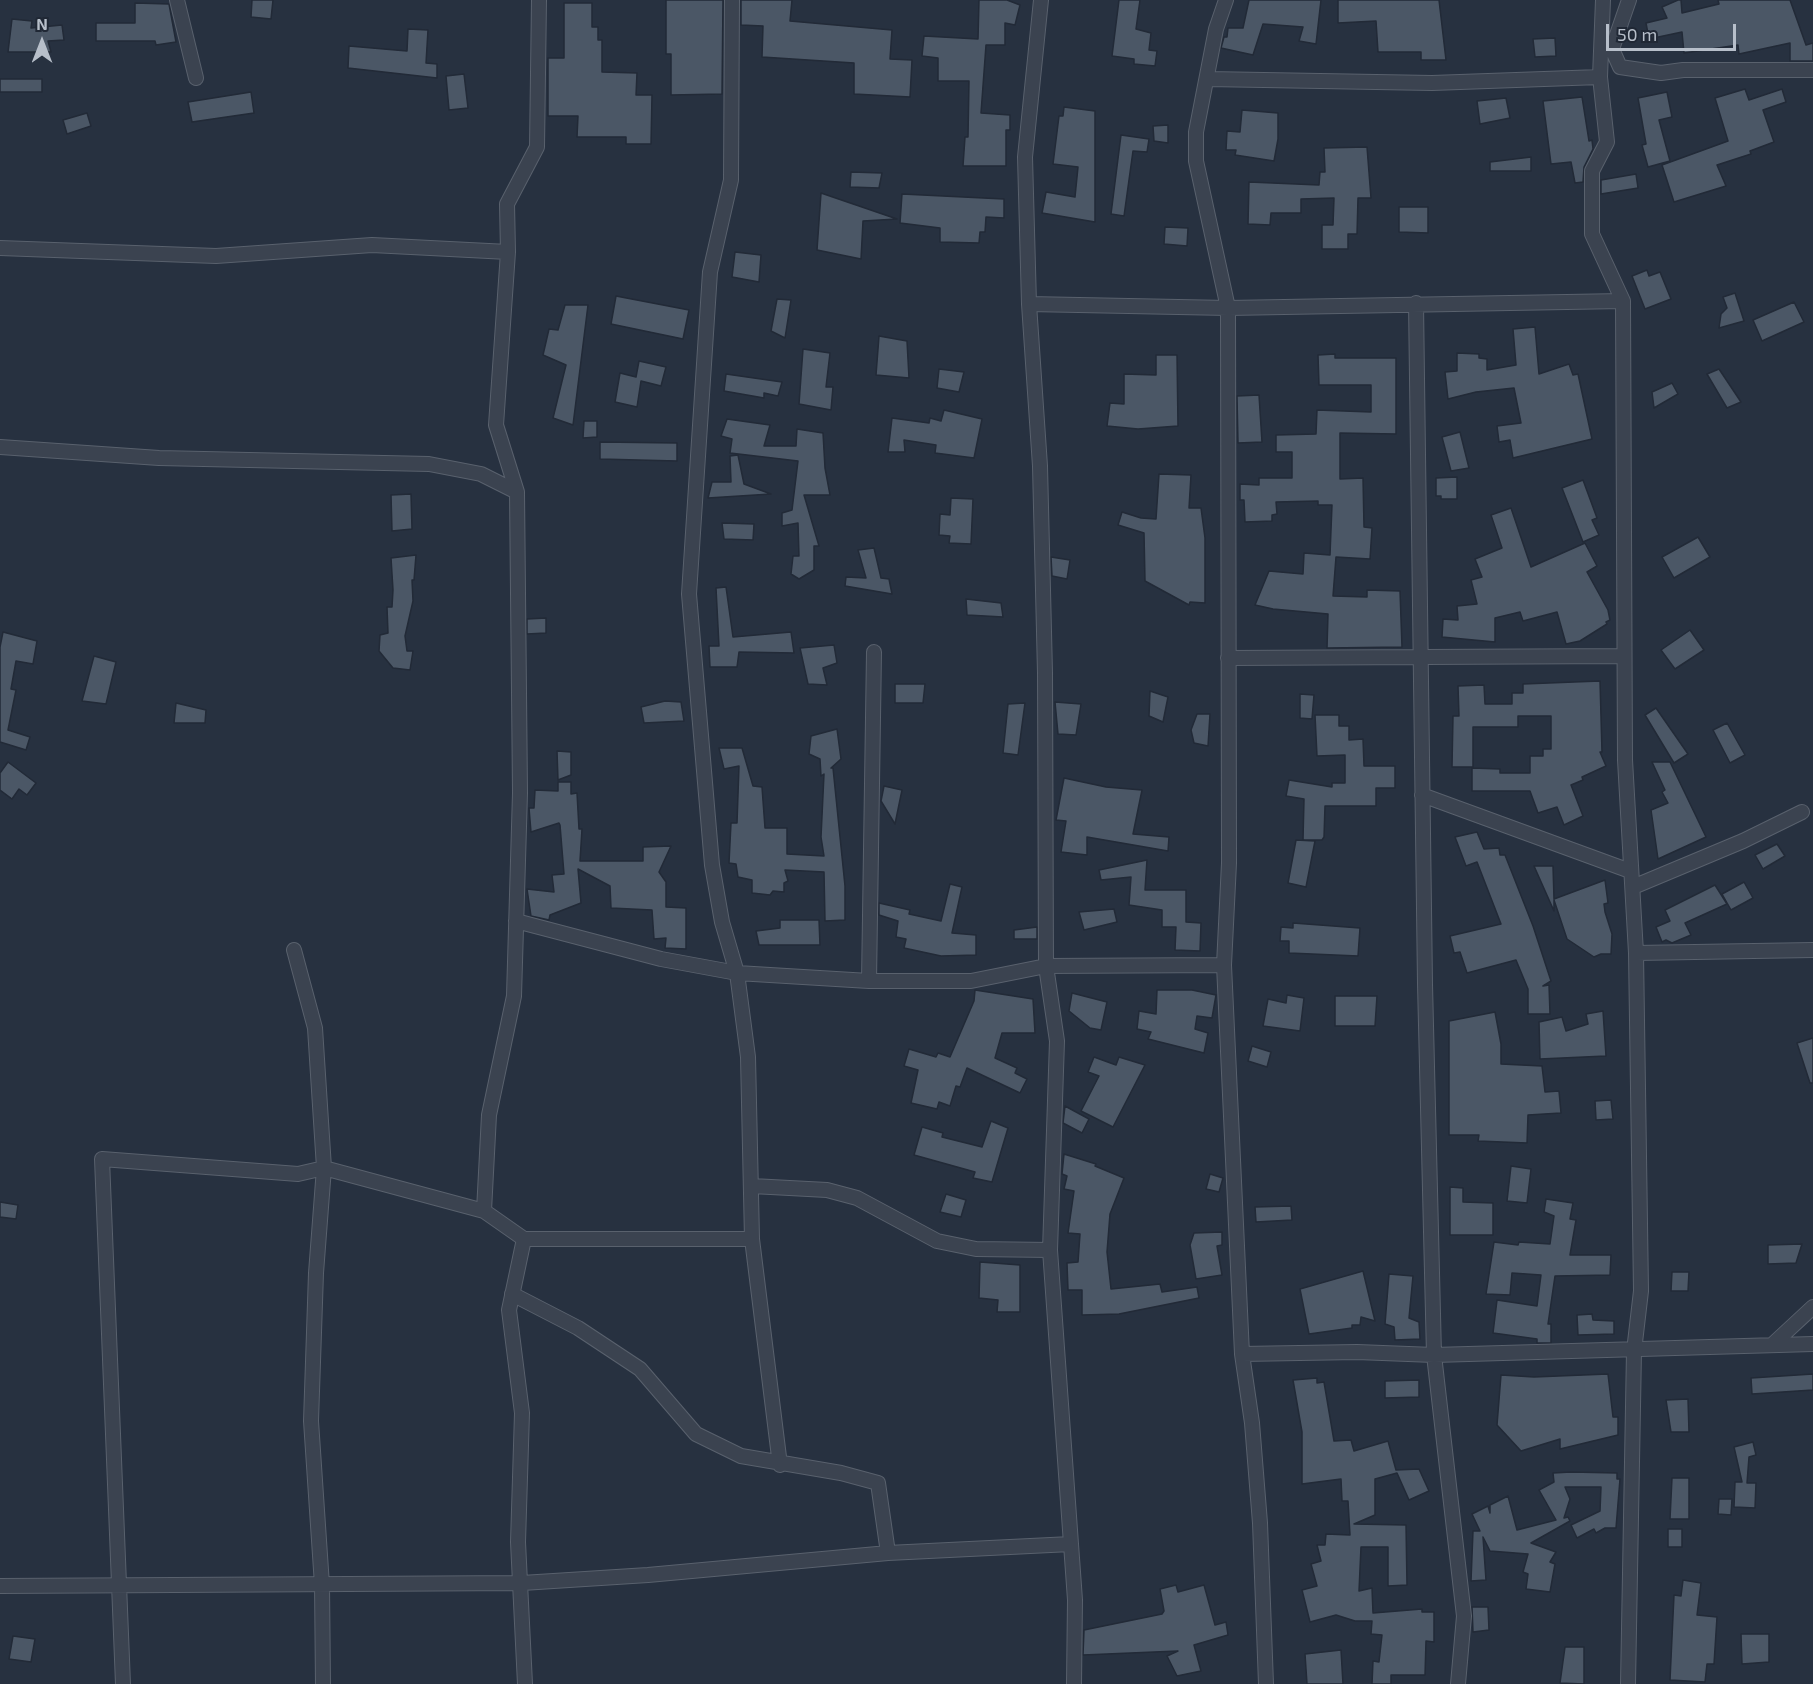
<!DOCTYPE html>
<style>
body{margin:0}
#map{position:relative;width:1813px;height:1684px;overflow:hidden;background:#273140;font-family:"Exo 2",sans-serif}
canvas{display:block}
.north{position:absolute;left:12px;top:12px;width:60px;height:60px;-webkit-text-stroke:4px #202835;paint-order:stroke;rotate:0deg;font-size:16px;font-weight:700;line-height:24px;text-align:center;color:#b7bfca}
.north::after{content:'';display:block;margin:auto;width:21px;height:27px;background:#b7bfca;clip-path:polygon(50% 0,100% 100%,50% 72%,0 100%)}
.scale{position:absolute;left:1606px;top:24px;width:130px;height:27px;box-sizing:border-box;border:3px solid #b7bfca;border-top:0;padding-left:8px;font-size:18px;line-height:21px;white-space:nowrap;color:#b7bfca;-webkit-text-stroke:4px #202835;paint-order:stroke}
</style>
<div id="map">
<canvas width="1813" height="1684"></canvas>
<div class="north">N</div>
<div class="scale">50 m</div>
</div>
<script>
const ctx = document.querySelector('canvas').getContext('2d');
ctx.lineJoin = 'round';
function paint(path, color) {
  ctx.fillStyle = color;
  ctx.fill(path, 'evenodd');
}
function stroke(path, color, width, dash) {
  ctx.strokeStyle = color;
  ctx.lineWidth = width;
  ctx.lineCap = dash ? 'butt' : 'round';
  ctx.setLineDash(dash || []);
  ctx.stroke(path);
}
const building = new Path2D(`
 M252 0H273L271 19 251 17Z
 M666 0H723L722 94 671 95V54H666Z
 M741 0H792L790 21 892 30 890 59 912 60 910 97 854 94V63L762 57 763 26 741 25Z
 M979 0H1007L1020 5 1015 25 1005 23V45H986L981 113 1010 115V130H1006V166H963L965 137H968L969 81H938V58L922 56 924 36 978 39Z
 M1119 0H1140L1136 29 1151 33 1149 50 1157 51 1155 66 1134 64V59L1112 56Z
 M1249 0H1321L1316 44 1299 41 1303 27 1263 24 1253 55 1221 48 1224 37H1227L1228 28H1243Z
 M1338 0H1439L1446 60H1421V52H1378L1376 21 1338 23Z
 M1678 0H1681L1682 13 1719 4 1718 0H1790L1806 45 1813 43V61H1790V43L1739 54 1738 45 1684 53 1682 32 1649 39 1646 23 1667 18 1662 7Z
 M135 3 169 4 176 42 156 45 155 41H96V23H135Z
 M564 3H592V27H598V40H602V72L637 73 636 95H652L651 144H626V137H577L578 116H548V58H564Z
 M12 19 32 21 31 28 62 25 64 40 48 41 51 52H8Z
 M408 29 428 30 426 63 437 64V78L348 68 349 46 407 51Z
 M1555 38 1556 56 1535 57 1533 39Z
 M464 74 468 108 449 110 446 76Z
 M0 79H42V92H0Z
 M1745 89 1749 100 1782 89 1786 102 1763 110 1774 142 1750 151 1751 154 1717 165 1726 186 1674 202 1662 165 1728 141 1715 98Z
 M251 92 254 113 192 122 188 102Z
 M1667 92 1672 117 1659 120 1670 161 1648 167 1642 145 1646 144 1638 98Z
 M1582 97 1589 141 1592 140 1593 149 1584 167 1583 182 1575 183 1571 162 1551 164 1543 101Z
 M1506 98 1510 118 1480 124 1477 101Z
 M1064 107 1095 111V222L1042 213 1046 192 1075 197 1078 167 1053 164 1059 116H1063Z
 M1242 110 1278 113V139L1274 161 1235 155 1236 150H1226L1227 131 1240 132Z
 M87 113 91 126 67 134 63 120Z
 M1168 125V143L1154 141 1153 126Z
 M1121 135 1149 139 1147 152 1133 151 1124 216 1111 214Z
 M1367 147 1371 198H1358L1357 234H1348V249H1322V225H1333L1334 198 1301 199V213H1271L1270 225 1248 224 1249 182 1319 185 1320 172H1325L1324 148Z
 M1531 157V171H1490V162Z
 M851 172 882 173 879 188 850 187Z
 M1636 174 1638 188 1601 194V180Z
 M821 193 897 219 863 221 861 259 817 250Z
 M902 194 1004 199V218L986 217 985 232H980L979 243 940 242V228L900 223Z
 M1399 207H1428V233L1399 232Z
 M1165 227 1188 228 1187 246 1164 244Z
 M735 252 761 255 759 282 732 277Z
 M1647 270 1649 276 1660 272 1671 299 1645 309 1632 276Z
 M1735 293 1744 321 1719 328 1721 314 1727 308 1723 297Z
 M616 296 689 310 683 339 611 324Z
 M777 299 791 300 785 338 771 331Z
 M1794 302 1804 322 1762 341 1753 320Z
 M565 305H588L573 425 553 418 566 365 543 355 549 329 558 330Z
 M1535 327 1539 374 1569 364 1573 375 1578 374 1592 439 1513 458 1510 440 1499 442 1497 426 1521 423 1514 388 1476 392 1448 399 1445 372 1457 371V353L1479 354V358L1487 359V370L1516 365 1513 329Z
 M879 336 907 341 909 378 876 375Z
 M803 349 830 353 826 387H833L831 410 799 404Z
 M1335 354V358H1396V434L1340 433V479L1363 478 1364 527 1372 528 1370 559 1336 557 1333 596 1367 597V590L1400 591 1402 647 1327 648 1328 614 1273 609 1255 605 1269 571 1303 574 1304 553 1330 555 1332 505H1318V501L1276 502 1277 514 1272 515V521L1245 522 1244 500H1240V484L1259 485V478H1292V452H1276V435L1316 434 1317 410 1371 412V385H1319L1318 355Z
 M1156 355H1177L1178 426 1138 429 1107 426 1110 403 1124 404V374L1156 375Z
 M639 361 666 367 661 386 641 381 637 407 615 402 620 373 636 377Z
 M939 369 964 372 959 392 937 388Z
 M1719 369 1741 402 1727 408 1707 374Z
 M726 374 782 382 778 396 764 393V398L724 391Z
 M1672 383 1678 394 1654 408 1652 392Z
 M1259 395 1262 442 1238 443 1237 396Z
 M944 410 982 419 974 458 935 453 936 445 904 440 905 452H888L892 418 929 423 930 418 941 421Z
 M727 419 770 425 764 446H796L797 429 823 433 825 468 830 495H804L819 546H814V570L799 579 791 574 793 556H799L798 523 782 526V513L792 510 798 461 730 453 732 439 721 436Z
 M584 421H597V437L583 438Z
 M1460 432 1469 468 1451 471 1442 437Z
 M600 442 677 443V461L600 459Z
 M738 455 744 484 771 494 708 498 712 482H731L730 456Z
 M1159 474 1191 475 1189 508H1201L1205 538V603L1190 602 1189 605 1145 581 1144 533 1118 525 1122 512 1141 518 1156 519Z
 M1457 477V499H1441V496H1436V478Z
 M1583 480 1597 518 1592 520 1599 535 1583 542 1562 488Z
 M411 494 412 529 392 531 391 495Z
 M951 498 973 499 971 544 949 543 950 536 939 535 940 514 950 515Z
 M1511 508 1531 567 1585 543 1597 566 1587 572 1608 610 1610 620 1606 622 1607 624 1580 641 1566 644 1557 612 1523 621 1520 612 1495 618V642L1442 637 1443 619 1458 620 1457 606 1477 604 1471 580 1482 577 1475 559 1502 548 1491 515Z
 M722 523 754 524 753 540 724 539Z
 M1698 537 1710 557 1674 578 1662 557Z
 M874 548 881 578 889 579 892 594 845 586 846 577 866 578 858 550Z
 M416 555 414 580H412L413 601 405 636 407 651H413L410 670 393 668 379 651 380 635 388 633 387 607H392L393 590 391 558Z
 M1051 557 1070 560 1067 579 1052 576Z
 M726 587 733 637 791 632 794 653 739 652 737 667H710L709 646H719L716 588Z
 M966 599 1001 603 1003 617 967 615Z
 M546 618V633L527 634V619Z
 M1690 630 1704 650 1675 669 1661 650Z
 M3 632 37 641 33 664 16 661 11 689 16 690 8 730 30 737 26 750 0 742V647Z
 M834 645 837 663 823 668 827 685 808 684 800 648Z
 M94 656 116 662 106 704 82 701Z
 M1600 681 1602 752H1600L1606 766 1582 777 1583 780 1571 785 1583 816 1564 825 1557 807 1538 813 1530 791H1472V768L1500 769V773H1530V756H1543V749H1551V716H1518V727H1473V767H1452L1453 716H1459L1458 686 1484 685 1485 704H1512V693H1523V684Z
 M895 684H925L923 703H895Z
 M1150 691 1168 697 1163 722 1149 716Z
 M1300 694 1314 695 1312 719 1300 718Z
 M665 701 681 702 684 721 644 723 641 707Z
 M1055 702 1081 704 1076 735 1058 734Z
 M176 703 206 710 205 723H174Z
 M1025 703 1018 755 1003 753 1008 704Z
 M1656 708 1688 754 1674 763 1645 715Z
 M1197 714H1210L1208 746 1194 743 1191 730Z
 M1315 715H1339V726H1349V740L1363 739 1364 766H1395V788H1376V806H1325L1324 837 1322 840H1303L1304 799 1286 796 1289 780 1332 787V783H1345V755L1317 756Z
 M1727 723 1745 755 1730 763 1713 730Z
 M837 729 841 759 831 768H833L845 886V920L825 921 824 872 785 870 788 881 784 883V892L773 891 770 895 752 893V880L738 877 736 864 729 863 731 823H737L739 766 724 769 719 748H742L753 786 762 787 765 828H787V854L824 856 821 837 824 774 821 776 820 759 809 754 811 736Z
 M557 751 571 752V775L558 780Z
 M8 762 36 783 27 795 19 789 12 799 0 790V773Z
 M1652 762H1670L1706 837 1658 859 1651 810 1668 803 1662 792 1665 790Z
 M1064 778 1106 787 1142 790 1133 834 1169 837 1168 851 1087 837V855L1061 852 1066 821 1056 820Z
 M558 782H571V794L577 793 579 829H582L580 861H643V847L671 846 659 872 666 882V907L686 908V949L665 948 666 938 654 939 652 910 611 908 610 886 578 869 581 903 550 915 549 920 531 916 527 889 554 892 552 875 564 874 560 825 559 823 531 832 529 808H534L535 790 558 791Z
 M884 786 902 790 895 824 881 801Z
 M1477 832 1484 849 1499 848 1500 855H1505L1533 926 1551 981 1543 986 1549 985 1550 1014H1528V989L1516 960 1467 973 1460 952 1454 953 1450 936 1501 924 1477 862 1466 866 1455 837Z
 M1296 840 1315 841 1306 887 1288 883Z
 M1777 844 1785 856 1763 869 1755 855Z
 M1147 860 1145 890H1186V922L1201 923 1200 951 1175 950 1176 927H1162V910L1129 905 1131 877 1101 880 1099 870Z
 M1534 866H1553L1554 899 1605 880 1608 903 1604 904 1605 912 1612 934 1611 954H1601L1594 957 1567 939 1554 900V911Z
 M1744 882 1753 898 1731 910 1722 894Z
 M950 884 962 887 952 933 976 935V955L941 956 904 948 906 939 896 937 898 921 879 915V903L910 910 909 914 941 921Z
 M1715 885 1727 904 1685 923 1691 935 1672 943 1666 940 1662 942 1656 927 1670 921 1665 910Z
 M1114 909 1117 922 1084 930 1079 912Z
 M780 920H819L820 945H759L756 931 780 928Z
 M1293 923 1360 928 1358 956 1289 953V941H1280L1281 927 1293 928Z
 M1037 927V939H1014V930Z
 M975 990 1033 999 1035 1033H1002L995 1058 1017 1068 1015 1073 1027 1079 1020 1093 967 1068 960 1087 956 1086 950 1106 939 1102 937 1109 911 1103 918 1070 904 1066 909 1049 936 1057 938 1053 950 1057 974 1001Z
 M1157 990H1192L1216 995 1212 1018 1197 1016 1195 1029 1208 1033 1204 1053 1148 1039 1151 1032 1137 1029 1139 1011 1156 1014Z
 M1072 993 1107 1002 1101 1030 1090 1028 1069 1011Z
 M1287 995 1304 998 1300 1031 1263 1026 1268 999 1286 1003Z
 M1335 996H1377L1375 1026H1335Z
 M1603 1011 1606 1056 1540 1059 1539 1022 1562 1017 1566 1031 1588 1024 1586 1014Z
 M1495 1012 1501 1044V1064L1542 1066 1545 1092 1559 1091 1561 1113 1528 1115 1527 1143 1478 1141 1479 1135H1449V1021Z
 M1813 1038V1083H1810L1797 1043Z
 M1252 1046 1271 1052 1267 1067 1248 1061Z
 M1094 1057 1116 1065 1119 1057 1145 1065 1113 1127 1081 1111 1099 1076 1088 1072Z
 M1611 1100 1613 1119 1596 1120 1595 1101Z
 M1065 1106 1089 1119 1082 1133 1063 1123Z
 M991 1121 1008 1128 992 1182 973 1178 975 1172 914 1155 922 1127 943 1133 942 1137 982 1147Z
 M1064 1154 1096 1164 1095 1166 1124 1178 1110 1214 1107 1252 1111 1289 1160 1284 1162 1292 1197 1287 1199 1298 1119 1314 1082 1315V1290H1068L1067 1263 1078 1262 1080 1234 1068 1233 1074 1191 1064 1189 1067 1176 1062 1174Z
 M1511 1166 1531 1169 1527 1203 1507 1201Z
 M1210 1174 1223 1178 1219 1192 1206 1189Z
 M1450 1187 1463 1188V1202L1493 1203V1235H1450Z
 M946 1194 966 1200 961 1217 940 1212Z
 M1546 1199 1573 1203 1570 1219 1576 1220 1570 1255H1611L1610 1275 1555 1276 1548 1324H1551V1343H1537V1339L1493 1333 1497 1300 1537 1306 1541 1275 1512 1273 1510 1295 1486 1294 1494 1242 1518 1245 1519 1242 1550 1244 1554 1216 1544 1212Z
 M0 1202 18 1205 16 1219 0 1217Z
 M1291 1206 1292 1220 1256 1222 1255 1207Z
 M1222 1232V1245L1217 1246 1222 1275 1196 1279 1190 1245 1194 1233Z
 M1802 1244 1796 1263 1768 1264V1245Z
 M980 1262 1020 1265V1312H997L998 1300 979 1298Z
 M1363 1271 1375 1321 1361 1317 1360 1325H1352V1328L1309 1334 1300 1289Z
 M1672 1272H1689L1688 1291H1671Z
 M1389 1274 1413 1276 1409 1318 1419 1322 1420 1339 1395 1340 1394 1327 1385 1324Z
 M1592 1314 1593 1320 1614 1321V1334L1578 1335 1577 1315Z
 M1608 1374 1613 1417H1618V1435L1560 1449V1439L1521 1451 1497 1425 1501 1375 1534 1377Z
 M1813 1374V1390L1752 1394 1751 1378Z
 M1317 1378V1383L1324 1382 1334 1441 1351 1440 1354 1451 1388 1441 1396 1470 1419 1469 1429 1491 1409 1500 1397 1473 1375 1479V1515L1354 1524 1406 1525 1407 1585 1388 1586V1547H1361L1359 1591 1372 1588 1373 1613 1422 1609V1612H1434V1642L1426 1641 1425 1675H1391V1684H1372L1373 1661 1379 1662 1382 1635 1371 1634 1372 1621H1355L1336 1615 1310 1622 1302 1590 1317 1586 1311 1564 1321 1561 1317 1545H1325L1326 1534 1350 1535 1348 1501H1342L1341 1479 1302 1484V1432L1293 1380Z
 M1419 1380V1397L1385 1398V1381Z
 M1688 1399 1689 1432H1671L1666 1400Z
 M1753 1442 1756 1455 1749 1457 1747 1483H1756L1755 1508 1734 1507 1735 1482H1742L1734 1447Z
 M1571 1472 1617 1473V1479H1620L1616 1528H1605L1596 1533 1594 1529 1577 1538 1571 1525 1600 1511 1601 1487H1565L1570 1499 1564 1518 1568 1517 1570 1521 1531 1543 1556 1552 1550 1562 1555 1564 1550 1592 1526 1589 1528 1574 1523 1572 1528 1554 1490 1551 1483 1537 1486 1580 1471 1581 1473 1531H1480L1472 1514 1488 1506 1490 1513V1505L1508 1496 1517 1530 1556 1520 1539 1490 1554 1482 1553 1473Z
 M1672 1478H1689V1519H1670Z
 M1719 1499H1732L1731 1515 1718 1514Z
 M1668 1529H1682V1547H1668Z
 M1683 1580 1701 1583 1697 1615 1717 1617 1714 1664H1707L1705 1682 1670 1680 1674 1595 1681 1596Z
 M1176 1585 1178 1592 1204 1585 1215 1625 1226 1622 1228 1635 1194 1645 1201 1671 1177 1676 1167 1656 1178 1651 1083 1655 1084 1630 1162 1614 1164 1611 1160 1589Z
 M1472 1607H1488L1489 1630 1473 1632Z
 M1741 1634H1769V1662L1742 1664Z
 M13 1636 35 1639 31 1662 9 1659Z
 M1565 1647H1584V1684L1560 1683Z
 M1341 1650 1343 1684H1307L1305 1654Z`);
paint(building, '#4b5766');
stroke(building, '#222a37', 1.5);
const street = new Path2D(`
 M177 0 196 78
 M539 0 537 147 507 204 508 252 496 425 517 492 520 793 514 996 489 1115 484 1211 524 1239H752
 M732 0 731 180 710 272 689 594 712 865 722 922 737 973 748 1057 752 1239 780 1465
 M1041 0 1025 157 1029 304 1040 466 1045 673 1046 966 1057 1041 1050 1250 1075 1600 1074 1684
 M1226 0 1216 29 1196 132V161L1228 308 1229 863 1224 965 1242 1354 1252 1423 1260 1523 1266 1684
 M1603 0 1600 77 1607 142 1592 171V234L1623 301
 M1629 0 1612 49 1620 67 1661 73 1683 70H1813
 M1208 79 1432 83 1600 77
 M0 248 216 256 372 245 508 252
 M1416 303 1425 984 1434 1355 1464 1616 1458 1684
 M1029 304 1228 308 1623 301 1625 760 1636 953 1641 1291 1634 1351 1628 1684
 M0 447 159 458 429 464 481 474 517 492
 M1228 658 1623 656
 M1422 795 1630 871
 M1633 887 1743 841 1802 812
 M516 921 661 959 737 973 869 981H971L1046 966 1224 965
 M1636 953 1813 950
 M869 981 874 652
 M752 1186 827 1190 857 1198 937 1241 976 1249 1050 1250
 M524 1239 509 1310 522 1413 518 1542 525 1684
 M512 1294 578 1328 640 1369 696 1434 741 1456 841 1473 878 1483 888 1553
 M1772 1345 1813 1307
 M1242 1354 1357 1352 1434 1355 1813 1344
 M0 1586 522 1583 648 1575 888 1553 1071 1544
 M123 1684 102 1159 298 1174 324 1168 315 1028 294 950
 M323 1684 322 1585 311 1421 316 1273 324 1168 484 1211`);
stroke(street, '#59616d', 16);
stroke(street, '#3b4350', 14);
</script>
